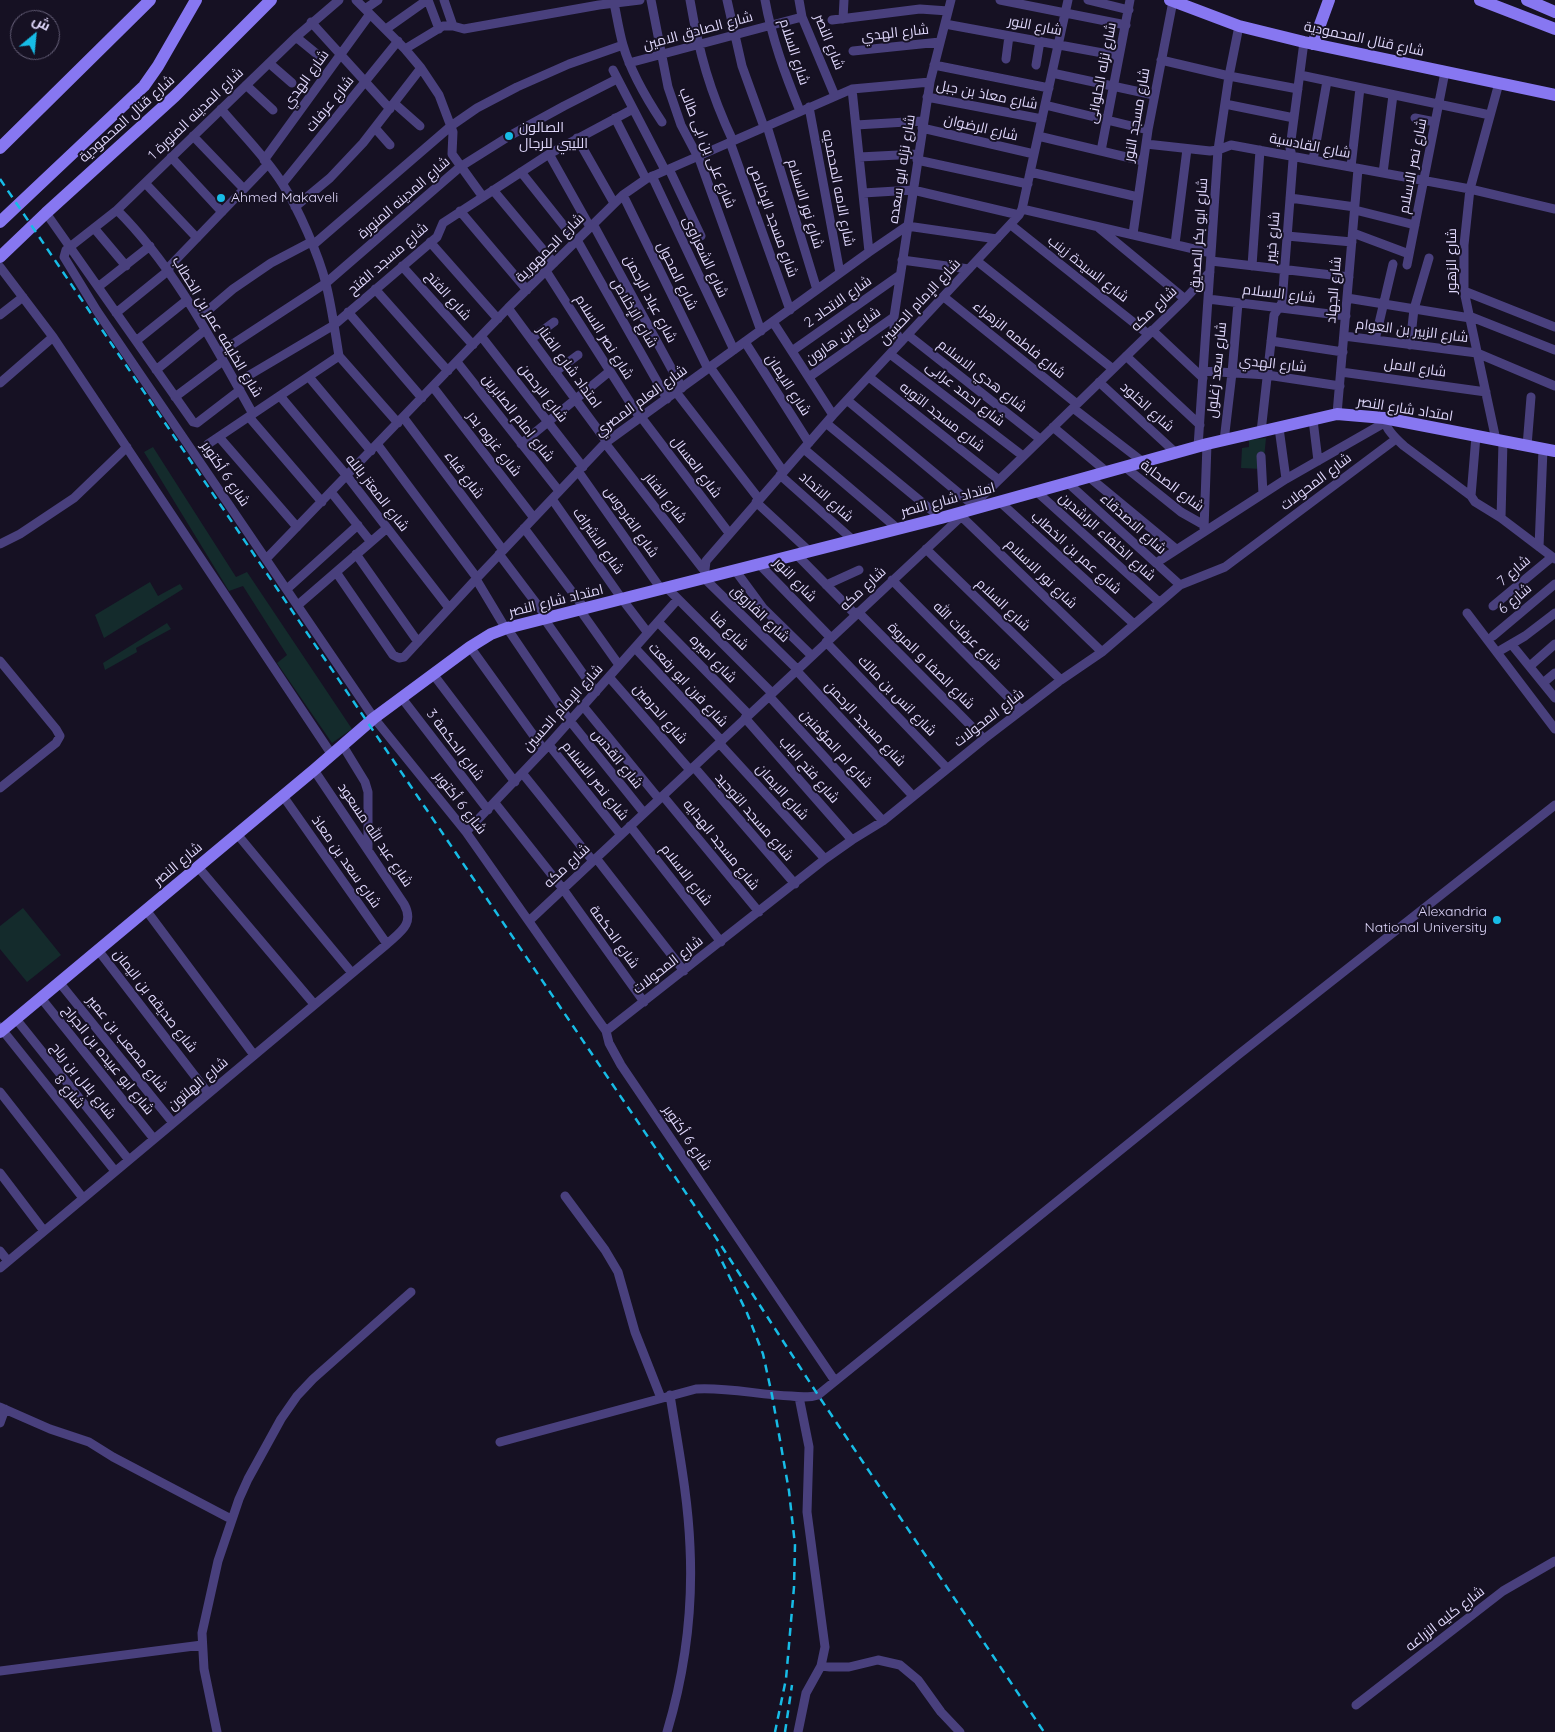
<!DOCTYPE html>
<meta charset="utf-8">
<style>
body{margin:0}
#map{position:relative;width:1555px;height:1732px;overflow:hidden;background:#161123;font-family:Quicksand,Cairo,sans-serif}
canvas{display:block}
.north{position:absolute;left:10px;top:10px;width:50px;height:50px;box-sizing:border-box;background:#161123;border:1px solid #666079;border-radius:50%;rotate:28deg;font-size:14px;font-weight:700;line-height:20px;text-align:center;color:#dfd7fb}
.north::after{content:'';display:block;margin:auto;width:18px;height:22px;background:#17bce6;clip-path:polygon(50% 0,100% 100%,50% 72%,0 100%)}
</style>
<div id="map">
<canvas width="1555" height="1732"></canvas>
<div class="north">ش</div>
</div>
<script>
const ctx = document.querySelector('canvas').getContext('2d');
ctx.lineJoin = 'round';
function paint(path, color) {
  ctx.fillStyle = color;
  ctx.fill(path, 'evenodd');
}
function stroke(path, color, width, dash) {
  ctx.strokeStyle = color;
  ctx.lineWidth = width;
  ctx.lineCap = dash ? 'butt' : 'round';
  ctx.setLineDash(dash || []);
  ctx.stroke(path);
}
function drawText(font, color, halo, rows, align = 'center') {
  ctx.font = font + ' Quicksand,Cairo,sans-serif';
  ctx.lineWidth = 4;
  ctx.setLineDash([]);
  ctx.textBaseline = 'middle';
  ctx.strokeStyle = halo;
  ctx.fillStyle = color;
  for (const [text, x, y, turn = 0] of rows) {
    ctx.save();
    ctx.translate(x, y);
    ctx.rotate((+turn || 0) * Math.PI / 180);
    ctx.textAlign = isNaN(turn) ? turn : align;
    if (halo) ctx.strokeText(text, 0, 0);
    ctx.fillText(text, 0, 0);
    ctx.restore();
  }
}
paint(new Path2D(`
 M1266 438 1263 469 1241 468 1242 448 1249 447V440Z
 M153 447 236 577 247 572 352 729 332 743 277 663 287 655 243 586 229 591 144 452Z
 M150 582 158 596 180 584 183 589 104 638 95 615Z
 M167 623 171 629 136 648 137 652 105 670 103 663Z
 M23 908 61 955 27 982 0 949V926Z`), '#142b2c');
stroke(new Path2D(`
 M339 0 296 37 117 210 66 250 64 257 97 311 374 718 466 832 606 1031 609 1043 621 1065 835 1381
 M356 0 405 49 421 68 439 95 453 132 452 154 483 197
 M428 0 439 29
 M444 0 453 26
 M651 0 668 87 681 125 700 161 761 331
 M690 0C699 53 710 92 733 141
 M727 0 742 66 764 127
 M765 0C772 39 785 74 800 111
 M799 0 802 17 835 96
 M1000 0 1126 25
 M1088 0 1129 10
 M614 3C617 17 619 31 623 45 631 73 646 98 662 122
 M365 9 378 0
 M843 19 844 0
 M832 20 920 9 948 11
 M311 22 390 109
 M945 24 1119 56
 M386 29 427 0
 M296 37 318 55
 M405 49 443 26H453L464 29 599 5 640 0
 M853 51 940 42
 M1006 59 1009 36
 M1161 60 1229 76 1298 89
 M269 63 292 83
 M629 63 802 17
 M934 65 1049 88
 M1036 65 1040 41
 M613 70 665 170
 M1052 73 1154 95
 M1300 75 1490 115
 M246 85 273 110
 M852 89 869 252
 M927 97 1042 119
 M394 103 420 126
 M1225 104 1294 118
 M1045 105 1148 130
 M809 107 840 273
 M221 109C241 133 265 156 282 183 298 208 319 255 326 284 332 308 335 332 339 356
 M615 118 646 179
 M1415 118 1435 122
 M856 125 923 121
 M767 126 817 290
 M375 128 390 145
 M922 128 1034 154
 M193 136 244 189
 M1038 136 1143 161
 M577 138 614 203
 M730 142 790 310
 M1146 144 1210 151 1218 150 1231 145 1470 189 1555 209
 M1101 151 1130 0
 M549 154 590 227
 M171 157 222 212
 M859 157 918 154
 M264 160 370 14
 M917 160 1028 184
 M1313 160 1327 81
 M1351 167 1360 88
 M669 169 701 236
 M521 172 576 241
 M1030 172 1138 197
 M1383 173 1393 95
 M652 176 734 350
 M145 183 197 238
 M283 183 398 41
 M493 190 554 263
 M863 193 913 190 1019 215
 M623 195 708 369
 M1290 198 1355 207
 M295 207 330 178 363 143 421 68
 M1022 209 1211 253
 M117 210C176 269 213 343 253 414
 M1355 210 1415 225
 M460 211 527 290
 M46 213 193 422 197 423 240 390
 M593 224 682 388
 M1011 225 1148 334
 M94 228 126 266
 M1099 228 1185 299
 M1353 233 1409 254
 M1133 234 1148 130 1173 1
 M1287 236 1352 242
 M577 240 667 399
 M430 242 498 319
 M1175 244 1187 149
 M313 245 451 126 477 108 517 87 569 64 623 45
 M902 260 969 269
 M977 261 1113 369
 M1211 261 1349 277
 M1407 265 1445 72
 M402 266 473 345
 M1252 266 1260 150
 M0 267 53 337 332 755
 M167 269 268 164
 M546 271 640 418
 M98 287 150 246
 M375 289 448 371
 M1464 291 1555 327
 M944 297 1077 404
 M1347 298 1470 318
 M1208 299 1346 316
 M508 308 607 442
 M348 312 422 398
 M116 313 169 270
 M0 315 23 297
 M1469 316 1555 350
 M199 318 233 289 271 263 311 242
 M773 322 833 415
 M1152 330 1203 378
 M908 335 1040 439
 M481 336 583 467
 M1344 336 1477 353 1555 386
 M531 339 554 322
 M1375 340 1393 264
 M136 341 187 300
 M1271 341 1343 352
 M745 342 809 443
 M901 342 894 328V317L930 82 951 0
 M1410 345 1414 309 1429 258
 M792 351 900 275
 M219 353 326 283 460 167 511 135 564 106 617 79
 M890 354 1023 456
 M339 356 398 423
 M1126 356 1200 425
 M457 362 559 491
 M710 367 783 471
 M156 370 205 330
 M1203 371 1267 375 1340 386
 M555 372 578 355
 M1341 372 1486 392
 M309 377 371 451
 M809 377 894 317
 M869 377 999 480
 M1099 382 1176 453
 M0 383 53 337
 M236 383 334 325 437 237 443 223 549 154 633 109
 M433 387 534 518
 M676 392 759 499
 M280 396 347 476 449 608
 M175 397 223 361
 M847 400 973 505
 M1073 408 1143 462
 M1337 414 1358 169
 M249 417 322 502
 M403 417 503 550
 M641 417 729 533
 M1384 418C1385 429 1396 439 1404 446L1471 496 1475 502 1501 518 1555 559
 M1313 420 1318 461
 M826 423 941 518
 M1053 427 1107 472
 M1279 428 1286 479
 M1261 432 1274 315 1282 303 1293 160 1290 148 1304 42
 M219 437 297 527
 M1496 440 1464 291V245L1470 189 1499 83
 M1224 441 1232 373 1238 303
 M605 443 703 569
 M208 444 339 356
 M377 444 477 578
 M521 444 610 371
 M1527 446 1531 397
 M1198 447 1218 150 1229 76 1239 26
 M804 449 898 529
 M1261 456 1263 494
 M1125 467 1181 512 1204 525
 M578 471 661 589
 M780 475 853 540
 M1089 477 1176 549
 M1068 483 1180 585
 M331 492 371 542
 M1037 492 1159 602
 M1471 496 1476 436
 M552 499 622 599 648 633
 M756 502 809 551
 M1000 502 1134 624
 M961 516 1102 652
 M1501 518 1503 441
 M524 528 585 609
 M1204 529 1207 444
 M0 544 20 534 74 498 127 447
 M1539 547 1543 449
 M926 549 1061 680
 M356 554 418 642
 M499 554 548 619
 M796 554 856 615
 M266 559 508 308 623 195 646 179 852 89 930 82
 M1156 563 1286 479 1384 423
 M759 564 831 638
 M735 570 763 608 812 656
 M336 572 393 655 399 658 404 657 477 578 605 443 869 252 907 226 997 239
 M476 579 506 629
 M892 580 1021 710
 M826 585 859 570
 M666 587 772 693
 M287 589 358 525
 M298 605 387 528
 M1493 606 1552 557
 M580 610 619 665
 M858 612 984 739
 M1467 613 1555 729
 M545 620 596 692
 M658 622 749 715
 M507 628 570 721 644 813
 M1493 636 1555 584
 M826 642 947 768
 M1512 645 1555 698
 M470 647 544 750
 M635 648 722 741
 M1501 650 1525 636 1555 613
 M0 661 56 729 60 736 56 743 0 788
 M1530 666 1555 644
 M797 669 704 578 706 561 833 415 1019 215 1022 209 1068 0
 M796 670 913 796
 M433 674 515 782
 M609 677 690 770
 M1543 683 1555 673
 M769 696 883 821
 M401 697 488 810
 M583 706 659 799
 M745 718 852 840
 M719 743 825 859
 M549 745 621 835
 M343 746 365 782 368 792V850
 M694 767 795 884
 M523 774 593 861
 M283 796 387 944
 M663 796 759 912
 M495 803 563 889 644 1002
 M630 826 721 942
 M466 832 544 750 678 599
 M237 834 352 973
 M596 858 684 971
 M198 867 314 1004
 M146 910 254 1055
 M529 921 966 512 1185 299 1210 272
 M98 950 208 1093
 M59 982 173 1123
 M41 998 154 1139
 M16 1019 129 1160
 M0 1027 115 1171
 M606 1031 825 859 852 840 883 821 984 739 1061 680 1102 652 1180 585 1225 567 1396 439
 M0 1092 83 1198
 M0 1173 44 1231
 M565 1196 605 1250 618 1272 635 1332 661 1398
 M0 1251 8 1261
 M0 1268 387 944C400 932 415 924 404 904L314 770
 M0 1407 50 1429 89 1442 113 1457 231 1519
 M0 1423 5 1409
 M500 1442 696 1389C728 1387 759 1395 791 1396 800 1397 809 1398 818 1395L1238 1055 1555 805
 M821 1666 830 1667H849L878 1660 900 1665 918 1680 941 1712 960 1732
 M0 1671 202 1645
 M1356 1705 1503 1591 1555 1561
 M217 1732 204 1669 202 1633 218 1561 239 1499 248 1479 281 1419 297 1396 313 1379 411 1292
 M667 1732C685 1672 693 1609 690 1547 688 1496 678 1446 670 1395
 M798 1732 806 1693 821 1666 825 1647 807 1512 809 1447 799 1397`), '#49407d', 9);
stroke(new Path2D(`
 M1170 0 1239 26 1304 42 1555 95
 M1480 0 1555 29
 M1527 0 1555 12
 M1313 44 1329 0
 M0 148 150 0
 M0 222 144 86 158 66 196 0
 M0 257 46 213 175 96 271 0
 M0 1032 314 770 374 718 470 647 491 634 507 628 941 518 1207 444 1337 414 1384 418 1555 451`), '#8777f1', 12);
stroke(new Path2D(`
 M0 179 713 1233 818 1395 1044 1732
 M716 1249 747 1313 763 1354 772 1395 789 1491 795 1545 794 1587 786 1679 775 1732
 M785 1732 792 1685`), '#17bce6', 2.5, [8, 6]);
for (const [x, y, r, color] of [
 [509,136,5,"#17bce6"],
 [221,198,5,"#17bce6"],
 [1497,920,5,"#17bce6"]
]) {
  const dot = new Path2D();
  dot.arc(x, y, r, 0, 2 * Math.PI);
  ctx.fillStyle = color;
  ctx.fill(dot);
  stroke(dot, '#161123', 2);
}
drawText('14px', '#dfd7fb', '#161123', [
 ["شارع النور",1035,26,11],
 ["شارع الصادق الامين",698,31,-15],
 ["شارع الهدي",895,33,-6],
 ["شارع قنال المحمودية",1364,39,12],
 ["شارع النصر",829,42,68],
 ["شارع السلام",794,52,72],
 ["شارع نزله الحلوانى",1102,73,-79],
 ["شارع الهدي",306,79,-54],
 ["شارع معاذ بن جبل",987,95,11],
 ["شارع عرفات",330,104,-51],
 ["شارع المدينه المنورة 1",196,114,-44],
 ["شارع مسجد النور",1137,115,-80],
 ["شارع قنال المحمودية",127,119,-42],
 ["شارع الرضوان",981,128,13],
 ["شارع القادسية",1310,146,11],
 ["شارع على بن ابى طالب",707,148,68],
 ["شارع نصر الاسلام",1413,166,-79],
 ["شارع نزله ابو سعده",902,169,-81],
 ["شارع الامه المحمديه",838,188,79],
 ["شارع المدينه المنورة",404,198,-41],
 ["شارع نور الاسلام",805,204,73],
 ["شارع مسجد الإخلاص",773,221,70],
 ["شارع ابو بكر الصديق",1199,235,-86],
 ["شارع خيبر",1273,237,-85],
 ["شارع الجمهورية",550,248,-45],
 ["شارع الشعراوى",705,257,65],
 ["شارع مسجد الفتح",388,259,-41],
 ["شارع الزهور",1452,261,-90],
 ["شارع السيدة زينب",1088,269,38],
 ["شارع المحول",677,276,64],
 ["شارع الجهاد",1334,290,-85],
 ["شارع الاسلام",1279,294,7],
 ["شارع الفتح",448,296,48],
 ["شارع عباد الرحمن",650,299,62],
 ["شارع الاتحاد 2",838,302,-35],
 ["شارع الإمام الحسين",920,302,-47],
 ["شارع مكه",1154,309,-44],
 ["شارع الإخلاص",634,313,60],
 ["شارع الخليفه عمر بن الخطاب",217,327,59],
 ["شارع الزبير بن العوام",1412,331,7],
 ["شارع ابن هارون",843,336,-35],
 ["شارع نصر الاسلام",604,337,58],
 ["شارع فاطمه الزهراء",1019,340,39],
 ["شارع الهدي",1273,364,6],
 ["امتداد شارع الفنار",569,367,54],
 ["شارع الامل",1415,368,8],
 ["شارع سعد زغلول",1217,370,-84],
 ["شارع هدي الاسلام",982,376,38],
 ["شارع الايمان",788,385,57],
 ["شارع الرحمن",543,393,52],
 ["شارع احمد عرابى",965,394,38],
 ["شارع العلم المصري",641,401,-36],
 ["شارع الخلود",1147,407,42],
 ["امتداد شارع النصر",1405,409,9],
 ["شارع مسجد التوبه",942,417,38],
 ["شارع امام الصابرين",518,418,52],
 ["شارع غزوه بدر",494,444,52],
 ["شارع العسال",696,467,53],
 ["شارع 6 أكتوبر",225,474,56],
 ["شارع قباء",464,475,53],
 ["شارع المحولات",1316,482,-37],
 ["شارع الصحابة",1172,486,37],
 ["شارع المعتز بالله",377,493,52],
 ["شارع الاتحاد",826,497,42],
 ["شارع الفنار",665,498,52],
 ["امتداد شارع النصر",948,500,-15],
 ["شارع الفردوس",631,522,55],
 ["شارع الاصدقاء",1133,524,42],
 ["شارع الخلفاء الراشدين",1107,537,42],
 ["شارع الاشراف",598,541,55],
 ["شارع عمر بن الخطاب",1076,553,42],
 ["شارع 7",1514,571,-41],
 ["شارع نور الاسلام",1041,574,44],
 ["شارع النور",795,580,46],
 ["شارع مكه",863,589,-43],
 ["شارع 6",1515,599,-40],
 ["امتداد شارع النصر",556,601,-14],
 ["شارع السلام",1003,605,44],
 ["شارع الفاروق",760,614,44],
 ["شارع قنا",729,631,45],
 ["شارع عرفات الله",967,636,45],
 ["شارع اميره",713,659,46],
 ["شارع الصفا و المروة",931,666,45],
 ["شارع فرن ابو رفعت",688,685,47],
 ["شارع انس بن مالك",897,696,46],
 ["شارع الإمام الحسين",563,708,-48],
 ["شارع الحرمين",660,714,49],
 ["شارع المحولات",989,718,-38],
 ["شارع مسجد الرحمن",865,724,47],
 ["شارع الحكمة 3",455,745,53],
 ["شارع ام المؤمنين",836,749,48],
 ["شارع القدس",617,759,51],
 ["شارع فتح الباب",809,770,49],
 ["شارع نصر الاسلام",595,781,51],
 ["شارع الايمان",782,792,48],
 ["شارع 6 أكتوبر",460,803,52],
 ["شارع مسجد التوحيد",754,817,49],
 ["شارع عبد الله مسعود",375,835,56],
 ["شارع مسجد الهدايه",721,845,51],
 ["شارع سعد بن معاذ",346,862,55],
 ["شارع النصر",178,864,-40],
 ["شارع مكه",567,866,-43],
 ["شارع الاسلام",686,875,52],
 ["شارع الحكمة",614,937,54],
 ["شارع المحولات",668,965,-38],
 ["شارع صديقه بن اليمان",155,1001,52],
 ["شارع مصعب بن عمير",127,1044,51],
 ["شارع ابو عبيده بن الجراح",108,1060,51],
 ["شارع بلال بن رباح",83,1081,51],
 ["شارع الهلتون",198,1084,-40],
 ["شارع 8",69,1092,51],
 ["شارع 6 أكتوبر",687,1138,56],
 ["شارع كليه الزراعه",1445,1619,-38]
]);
drawText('14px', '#dfd7fb', '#161123', [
 ["الصالون",519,128],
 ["الليبي للرجال",519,144],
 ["Ahmed Makaveli",231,198],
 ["Alexandria",1487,912,"right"],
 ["National University",1487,928,"right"]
], 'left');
</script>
